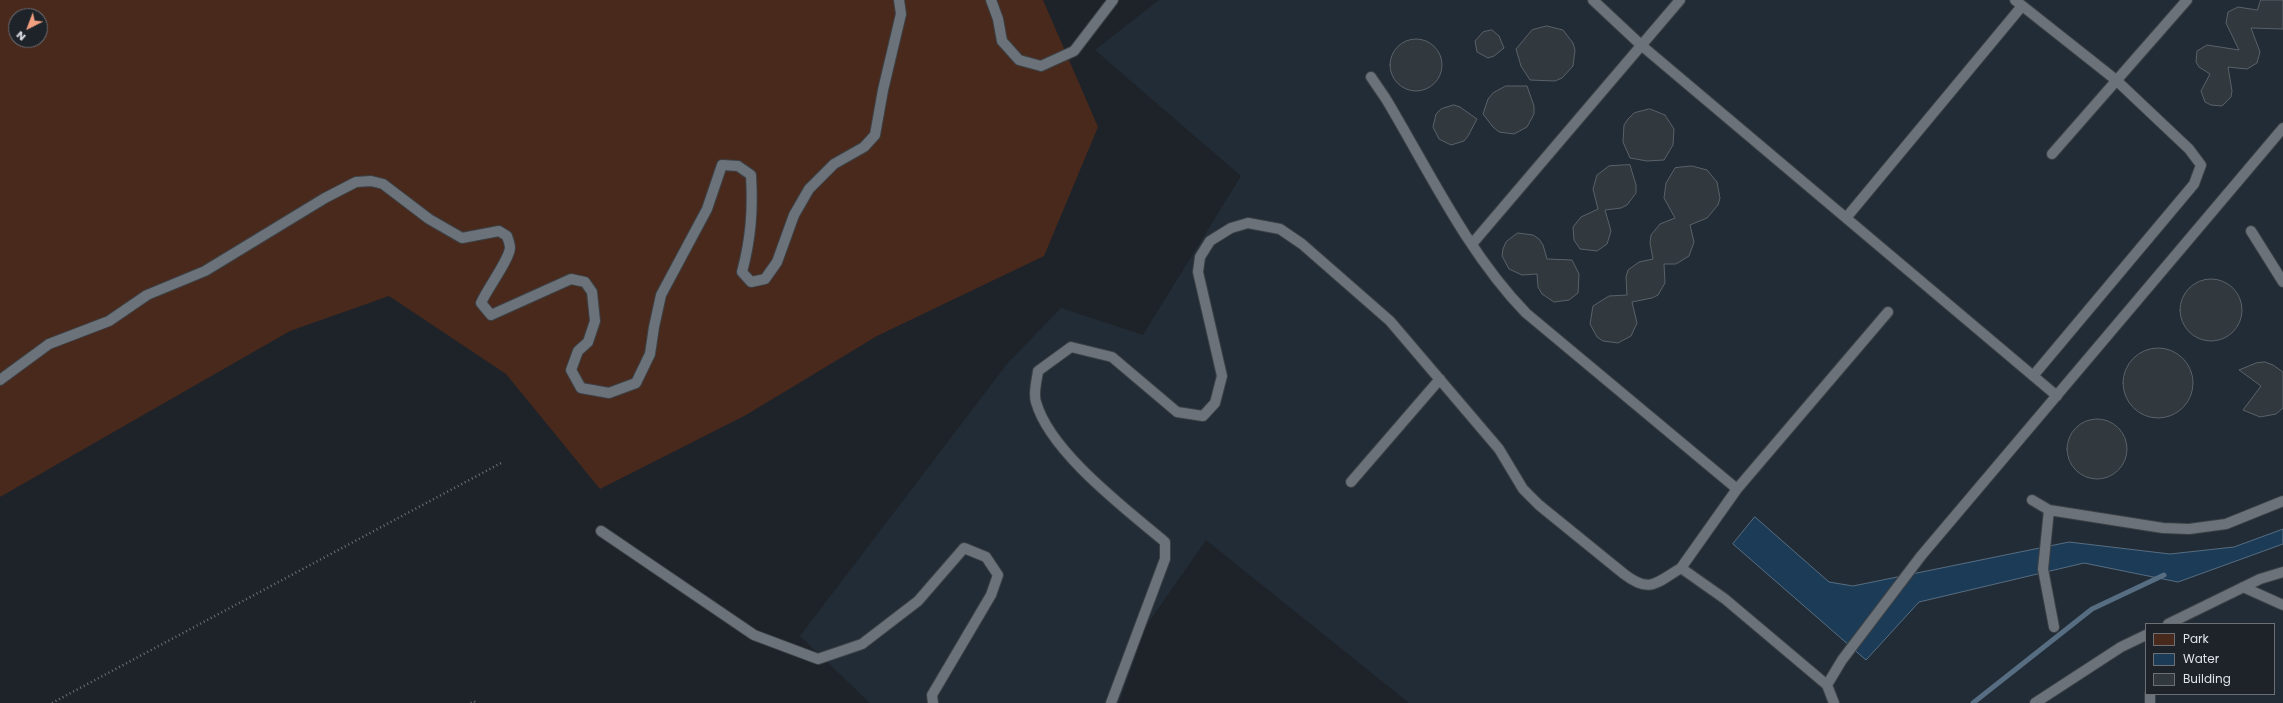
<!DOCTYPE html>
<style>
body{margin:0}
#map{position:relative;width:2283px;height:703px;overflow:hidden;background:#1e2329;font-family:Poppins,sans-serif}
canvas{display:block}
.legend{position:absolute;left:2145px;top:623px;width:130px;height:72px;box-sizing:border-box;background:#1e2329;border:1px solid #6c7075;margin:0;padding:5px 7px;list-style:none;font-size:12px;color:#e0e4e8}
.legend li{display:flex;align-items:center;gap:8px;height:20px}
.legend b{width:20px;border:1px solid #6c7075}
.north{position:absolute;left:8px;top:8px;width:40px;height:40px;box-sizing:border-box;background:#1e2329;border:1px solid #6c7075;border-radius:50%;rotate:222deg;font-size:11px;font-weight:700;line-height:16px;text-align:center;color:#e0e4e8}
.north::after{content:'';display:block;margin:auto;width:14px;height:18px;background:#f2a080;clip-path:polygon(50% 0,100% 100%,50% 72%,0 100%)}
</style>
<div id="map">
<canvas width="2283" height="703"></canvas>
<ul class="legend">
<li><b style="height:11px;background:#49291c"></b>Park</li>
<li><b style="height:11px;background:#1c3b57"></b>Water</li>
<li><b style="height:11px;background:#31383e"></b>Building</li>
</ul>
<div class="north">N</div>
</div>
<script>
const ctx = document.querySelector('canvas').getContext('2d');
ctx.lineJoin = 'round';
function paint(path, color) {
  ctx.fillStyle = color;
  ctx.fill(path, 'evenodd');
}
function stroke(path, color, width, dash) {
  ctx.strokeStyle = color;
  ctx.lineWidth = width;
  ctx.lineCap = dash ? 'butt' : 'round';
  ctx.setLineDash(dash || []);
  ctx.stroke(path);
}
paint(new Path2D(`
 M1159 0H2283V529L2234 547 2170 554 2069 542 1853 586 1829 582 1755 518 1866 660 1919 602 2084 563 2178 582 2283 544V703H1409L1206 540 1146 626 1119 703H870L800 636 1007 364 1061 308 1143 335 1241 176 1095 50ZM2146 624H2274V694H2146Z`), '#222c36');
paint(new Path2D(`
 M0 0H1043L1098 127 1044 256 877 336 746 415 600 489 506 374 389 296 290 331 0 497ZM16 16H40V40H16Z`), '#49291c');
const water = new Path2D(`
 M1755 517 1829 582 1853 586 2069 542 2170 554 2234 547 2283 529V544L2178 582 2084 563 1919 602 1866 660 1733 544Z`);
paint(water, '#1c3b57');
stroke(water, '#576e82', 1);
stroke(new Path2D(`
 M1973 703 2092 609 2164 575`), '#576e82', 5);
const building = new Path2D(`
 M2261 0H2283V29L2251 28 2260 52 2257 63 2247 69 2228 67 2232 91 2231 97 2222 106 2211 105 2205 102 2201 91 2210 74 2199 67 2196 62 2197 51 2207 45 2239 50 2226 23 2228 12 2238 7 2257 10Z
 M1547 26 1563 30 1573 43 1575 50 1573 66 1562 78 1555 81 1530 80 1521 66 1516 49 1532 30Z
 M1492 30 1499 36 1504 48 1494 56 1488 58 1477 52 1475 41 1483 32Z
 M1390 65a26 26 0 1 1 52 0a26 26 0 1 1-52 0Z
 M1506 86H1527L1534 106V114L1527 127 1514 134 1499 132 1493 127 1483 114 1488 99 1493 93Z
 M1454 105 1460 107 1477 119 1468 136 1464 141 1451 145 1439 139 1433 127 1436 114 1441 109Z
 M1650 109 1665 115 1674 129 1673 145 1664 160 1647 161 1630 158 1623 142 1624 125 1628 119 1634 113Z
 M1630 165 1636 185V193L1627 205 1621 208 1605 210 1611 231 1607 244 1597 251 1580 249 1574 240 1573 227 1581 217 1598 209 1593 189 1597 175 1609 166Z
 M1692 166 1707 170 1717 182 1720 198 1718 205 1707 218 1690 225 1694 242 1689 256 1676 264H1664L1665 283 1658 295 1652 298 1632 302 1637 323 1631 336 1618 343 1603 341 1597 337 1590 324 1593 306 1609 296 1627 295 1626 277 1628 270 1639 262 1653 259 1650 243 1651 235 1660 224 1675 218 1664 198 1666 183 1675 168Z
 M1518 233 1533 235 1539 239 1543 245 1547 259 1572 260 1579 274 1578 293 1569 300 1554 302 1542 294 1538 287 1537 274 1522 275 1509 269 1502 256 1503 249 1506 242Z
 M2180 310a31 31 0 1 1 62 0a31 31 0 1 1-62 0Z
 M2123 383a35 35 0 1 1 70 0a35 35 0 1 1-70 0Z
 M2265 362 2273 365 2283 372V408L2276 414 2260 417 2243 410 2261 386 2239 370 2256 363Z
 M2067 449a30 30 0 1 1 60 0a30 30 0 1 1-60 0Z`);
paint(building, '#31383e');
stroke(building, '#5a6168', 1);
const lane = new Path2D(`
 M991 0 998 19 1002 41 1019 60 1041 66 1074 51 1113 0
 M1593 0 1641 45 2057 396
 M2015 0 2116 80 2189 149 2201 165 2194 184 2033 376
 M1371 77 1386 99C1429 171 1467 252 1526 313L1737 489
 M2052 154 2187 0
 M1846 218 2022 6
 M2251 231 2283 282
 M1472 244 1680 0
 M0 380 49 344 109 321 147 295 205 271 325 198 356 182 371 181 383 184 429 219 462 238 499 231 507 236C508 239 510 244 510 248 509 260 487 289 481 303L491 315 571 279 585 282 592 292 595 321 588 342 578 351 571 370 581 388 609 393 636 383 650 354 654 327 661 295 707 209 722 165 738 166 751 175C753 210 751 238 742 272L751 282 765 279 777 262 794 215 809 189 834 164 864 147 875 135 883 90 901 14 899 0
 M1351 482 1440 379
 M2032 500 2049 510 2163 528 2189 529 2226 524 2283 501
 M2049 510 2043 569 2054 627
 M601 531 754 635 818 659 862 644 918 601 964 548 986 557 998 575 991 595 932 695 933 703
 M1681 568 1737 489 1888 312
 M2243 587 2283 605
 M2168 624 2260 579 2283 572
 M2150 694V703
 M1111 703 1165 559V542C1126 509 1050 452 1036 402 1033 393 1037 380 1038 371L1071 347 1112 357 1177 412 1203 416 1215 403 1222 376 1198 272 1200 257 1210 241 1231 228 1248 223 1280 229 1302 244 1390 321 1499 449 1523 489 1539 505 1624 574C1650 594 1656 583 1681 568L1725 599 1827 685
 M1834 703 1827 685 1842 660 1921 556 2283 128
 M2035 703 2121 647 2146 635`);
stroke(lane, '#3c4145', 12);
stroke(new Path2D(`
 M52 703 503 462
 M471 703 474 701 476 703`), '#6e7277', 2.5, [1, 3]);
stroke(lane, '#6b7279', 10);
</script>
